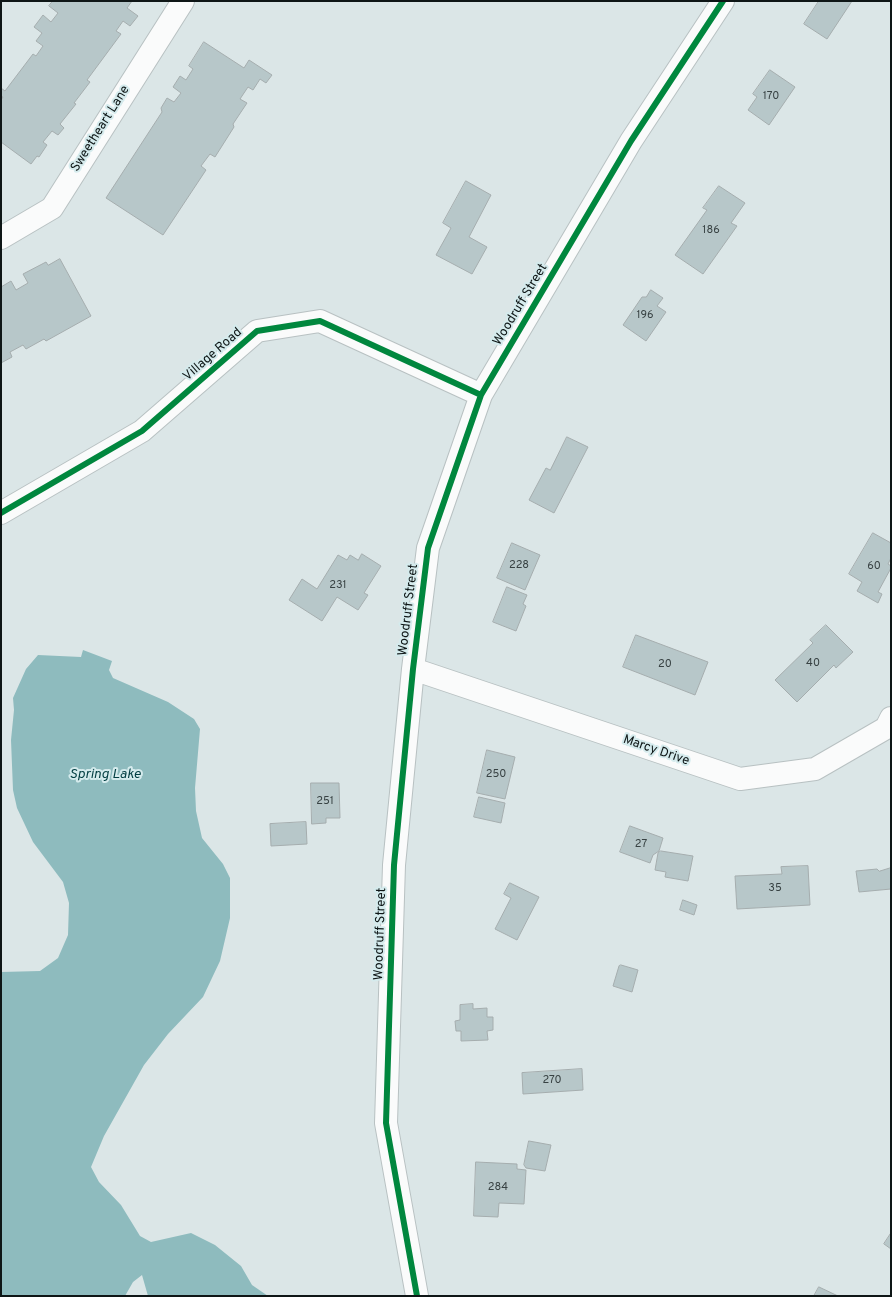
<!DOCTYPE html>
<style>
body{margin:0}
#map{position:relative;width:892px;height:1297px;overflow:hidden;background:#dbe6e7;font-family:Overpass,sans-serif}
canvas{display:block}
.frame{position:absolute;inset:0;border:2px solid #0e1616;pointer-events:none}
</style>
<div id="map">
<canvas width="892" height="1297"></canvas>
<div class="frame"></div>
</div>
<script>
const ctx = document.querySelector('canvas').getContext('2d');
ctx.lineJoin = 'round';
function paint(path, color) {
  ctx.fillStyle = color;
  ctx.fill(path, 'evenodd');
}
function stroke(path, color, width, dash) {
  ctx.strokeStyle = color;
  ctx.lineWidth = width;
  ctx.lineCap = dash ? 'butt' : 'round';
  ctx.setLineDash(dash || []);
  ctx.stroke(path);
}
function drawText(font, color, halo, rows, align = 'center') {
  ctx.font = font + ' Overpass,sans-serif';
  ctx.lineWidth = 4;
  ctx.setLineDash([]);
  ctx.textBaseline = 'middle';
  ctx.strokeStyle = halo;
  ctx.fillStyle = color;
  for (const [text, x, y, turn = 0] of rows) {
    ctx.save();
    ctx.translate(x, y);
    ctx.rotate((+turn || 0) * Math.PI / 180);
    ctx.textAlign = isNaN(turn) ? turn : align;
    if (halo) ctx.strokeText(text, 0, 0);
    ctx.fillText(text, 0, 0);
    ctx.restore();
  }
}
paint(new Path2D(`
 M83 650 112 661 109 670 113 678 168 702 194 719 200 729 195 788 196 811 202 838 223 864 230 878V918L220 961 203 997 168 1034 144 1065 104 1136 91 1167 99 1182 121 1205 140 1236 151 1242 191 1233 215 1245 241 1266 252 1285 268 1296H148L142 1275 133 1282 125 1296H1V972L40 971 58 958 68 935 69 903 63 882 33 842 17 808 13 790 11 740 14 710 13 698 26 669 38 655 81 657Z`), '#8ebbbe');
const building = new Path2D(`
 M53 1H132L127 8 138 16 130 26 123 21 116 31 121 34 87 80 90 82 74 103 76 104 60 124 64 128 58 135 52 131 43 142 47 145 39 157 37 156 31 164 1 142V100L3 97 1 96V88L5 91 33 54 36 56 43 46 36 41 42 33 34 27 43 15 51 22 58 13 49 6Z
 M819 1H852L827 39 804 24Z
 M204 42 244 68 249 60 272 75 266 83 260 79 253 90 248 87 240 99 247 103 233 124 234 127 215 157 210 154 201 166 206 170 163 235 106 198 162 112 161 108 167 98 174 102 181 93 173 87 180 76 186 80 193 69 189 66Z
 M770 70 795 87 769 125 748 110 757 97 753 94Z
 M466 181 491 195 469 237 487 247 472 274 436 255 451 228 443 223Z
 M719 186 745 203 731 223 737 226 703 274 675 255 707 210 703 208Z
 M60 259 91 316 46 341 44 339 26 349 23 345 10 352 12 357 1 363V287L11 281 16 290 28 283 23 274 46 262 48 265Z
 M651 290 663 298 657 306 666 312 646 341 623 325 642 297H646Z
 M567 437 588 447 554 513 529 500 546 468 550 470Z
 M873 533 891 543V558L888 564 891 566V568L878 592 882 594 878 603 857 591 862 582 849 574Z
 M512 543 540 555 525 590 497 578Z
 M362 554 381 566 364 593 368 595 358 610 337 597 322 621 289 600 302 579 317 589 338 555 347 560 350 555 358 560Z
 M507 587 527 595 523 604 526 606 516 631 493 622Z
 M826 625 853 652 836 668 834 665 797 702 775 680 813 643 810 640Z
 M636 635 708 662 695 695 623 667Z
 M487 750 515 757 505 799 477 793Z
 M311 783H339L340 818H326V823L312 824Z
 M479 797 505 803 501 823 474 817Z
 M306 822 307 844 271 846 270 824Z
 M630 826 663 838 659 851 653 855 650 863 620 852Z
 M661 851 693 856 688 881 665 877 666 872 655 870 658 853Z
 M808 866 810 905 737 909 735 876 782 874 781 867Z
 M891 868V889L859 892 856 871 877 869 879 871Z
 M510 883 539 897 517 940 495 929 511 898 504 894Z
 M683 900 697 905 694 915 680 910Z
 M621 965 638 970 632 992 613 986 619 966Z
 M473 1004V1009L487 1008V1017H493V1030L487 1031 488 1040 461 1041V1031H456L455 1021 460 1020V1005Z
 M582 1069 583 1090 523 1094 522 1073Z
 M529 1141 551 1145 545 1171 526 1168 524 1165Z
 M476 1162 517 1164V1169L526 1170 524 1204 499 1203 498 1217 474 1216Z
 M891 1233V1249L884 1244Z
 M819 1287 838 1296H814Z`);
paint(building, '#b7c7c9');
stroke(building, '#a5adae', 1);
const minor = new Path2D(`
 M1 238 52 208 183 1
 M1 513 142 431 257 331 320 321 481 395
 M413 669 740 779 815 769 886 728 891 718
 M417 1296 386 1123 394 865 413 669 428 548 481 395 631 141 723 1`);
stroke(minor, '#b8c1c2', 24);
stroke(minor, '#fafbfb', 22);
stroke(new Path2D(`
 M1 513 142 431 257 331 320 321 481 395
 M417 1296 386 1123 394 865 413 669 428 548 481 395 631 141 723 1`), '#00873e', 6);
drawText('11px', '#384243', null, [
 ["170",771,97],
 ["186",711,231],
 ["196",645,316],
 ["228",519,566],
 ["60",874,567],
 ["231",338,586],
 ["40",813,664],
 ["20",665,665],
 ["250",496,775],
 ["251",325,802],
 ["27",641,845],
 ["35",775,889],
 ["270",552,1081],
 ["284",498,1188]
]);
drawText('13px', '#0e1616', '#d5ebed', [
 ["Sweetheart Lane",101,129,-58],
 ["Woodruff Street",521,305,-59],
 ["Village Road",213,355,-41],
 ["Woodruff Street",409,610,-83],
 ["Marcy Drive",656,751,19],
 ["Woodruff Street",381,934,-88]
]);
drawText('italic 14px', '#023e42', '#d5ebed', [
 ["Spring Lake",105,775]
]);
</script>
